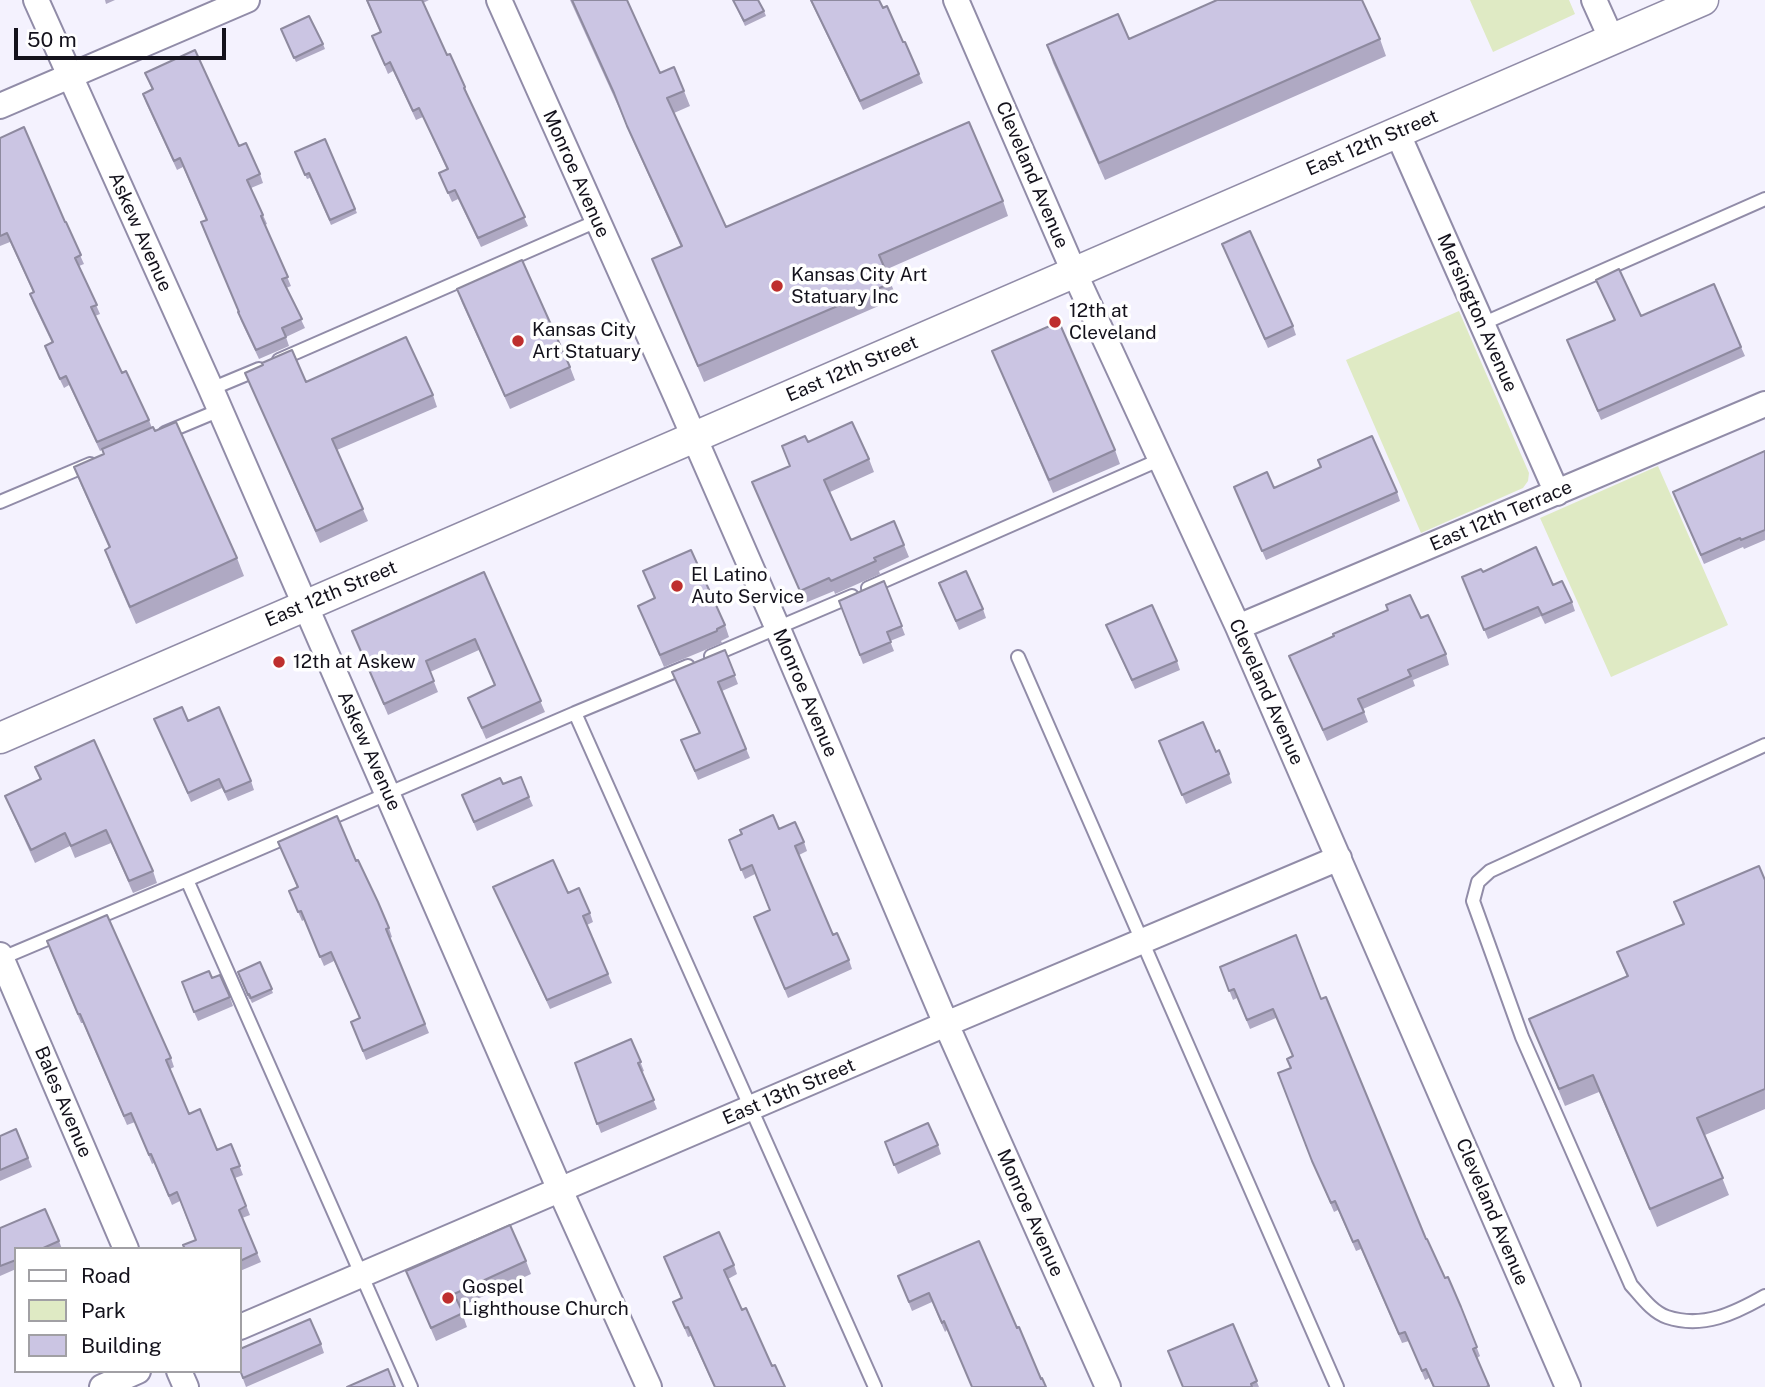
<!DOCTYPE html>
<style>
body{margin:0}
#map{position:relative;width:1765px;height:1387px;overflow:hidden;background:#f4f2fe;font-family:"Public Sans",sans-serif}
canvas{display:block}
.legend{position:absolute;left:14px;top:1247px;width:228px;height:126px;box-sizing:border-box;background:#fff;border:2px solid #a1a0a4;margin:0;padding:9px 12px;list-style:none;font-size:21px;color:#14121c}
.legend li{display:flex;align-items:center;gap:14px;height:35px}
.legend b{width:35px;border:2px solid #a1a0a4}
.scale{position:absolute;left:14px;top:28px;width:212px;height:32px;box-sizing:border-box;border:4px solid #14121c;border-top:0;padding-left:9px;font-size:21px;line-height:24px;white-space:nowrap;color:#14121c;-webkit-text-stroke:5px #fff;paint-order:stroke}
</style>
<div id="map">
<canvas width="1765" height="1387"></canvas>
<ul class="legend">
<li><b style="height:9px;background:#fff"></b>Road</li>
<li><b style="height:19px;background:#dfeac4"></b>Park</li>
<li><b style="height:19px;background:#cbc5e3"></b>Building</li>
</ul>
<div class="scale">50 m</div>
</div>
<script>
const ctx = document.querySelector('canvas').getContext('2d');
ctx.lineJoin = 'round';
function paint(path, color) {
  ctx.fillStyle = color;
  ctx.fill(path, 'evenodd');
}
function stroke(path, color, width, dash) {
  ctx.strokeStyle = color;
  ctx.lineWidth = width;
  ctx.lineCap = dash ? 'butt' : 'round';
  ctx.setLineDash(dash || []);
  ctx.stroke(path);
}
function drawText(font, color, halo, rows, align = 'center') {
  ctx.font = font + ' "Public Sans",sans-serif';
  ctx.lineWidth = 7;
  ctx.setLineDash([]);
  ctx.textBaseline = 'middle';
  ctx.strokeStyle = halo;
  ctx.fillStyle = color;
  for (const [text, x, y, turn = 0] of rows) {
    ctx.save();
    ctx.translate(x, y);
    ctx.rotate((+turn || 0) * Math.PI / 180);
    ctx.textAlign = isNaN(turn) ? turn : align;
    if (halo) ctx.strokeText(text, 0, 0);
    ctx.fillText(text, 0, 0);
    ctx.restore();
  }
}
paint(new Path2D(`
 M1470 0H1569L1575 14 1493 52Z
 M1459 311 1529 473 1528 481 1523 488 1421 533 1346 360Z
 M1658 466 1728 625 1611 677 1540 518Z`), '#dfeac4');
const service = new Path2D(`
 M1482 324 1765 199
 M279 360 597 221
 M211 389 259 369
 M165 433 220 410
 M0 502 90 464
 M868 588 1159 460
 M711 656 852 596
 M1018 657 1337 1387
 M688 666 575 713 875 1387
 M1765 745 1490 871 1478 882 1473 901 1522 1037 1631 1285C1641 1296 1652 1312 1667 1317 1703 1329 1735 1313 1765 1296
 M187 880 411 1387
 M0 959 187 880 575 713`);
const minor = new Path2D(`
 M36 0 211 389 560 1190 649 1387
 M499 0 677 398 778 629 946 1024 1108 1387
 M956 0 1074 272 1238 627 1568 1387
 M1594 0 1612 40
 M0 106 247 0
 M1397 132 1557 493
 M1238 627 1765 404
 M0 955 126 1249
 M240 1327 946 1024 1339 858
 M179 1371 186 1387
 M102 1387 138 1371`);
const tertiary = new Path2D(`
 M0 738 1703 0`);
stroke(service, '#918ca8', 16);
stroke(minor, '#918ca8', 28);
stroke(tertiary, '#918ca8', 33);
stroke(service, '#fff', 12);
stroke(minor, '#fff', 24);
stroke(tertiary, '#fff', 30);
paint(new Path2D(`
 M105 0H115L106 4Z
 M366 0H429L423 3 447 55 465 87 468 96 528 226 481 247 458 199 452 202 439 173 447 170 423 117 416 120 393 71 388 74 372 36 380 32Z
 M570 0H627L660 73 684 91 690 106 674 113 726 227 1003 201 1008 216 885 270 897 298 704 382 652 259 681 247 633 141 619 108Z
 M733 0 764 11 766 16 745 26Z
 M810 0H879L903 42 919 74 923 83 863 110Z
 M283 34 323 44 325 49 296 62Z
 M1129 39H1380L1386 56 1105 180 1053 63 1047 45Z
 M145 73 239 146 260 174 263 183 251 188 267 224 265 225 291 286 286 288 305 328 286 337 289 346 259 359 241 321 238 312H239L204 231 201 222 206 220 183 167 177 170 146 103 143 94 152 90Z
 M0 138 65 222 84 264 79 266 100 314 95 316 122 373 149 420 152 428 237 558 244 576 136 624 111 567 105 550 109 548 81 485 74 467 103 454 102 450 100 451 69 385 64 388 48 355 45 346 52 343 33 303 30 294 33 292 10 242 0 246Z
 M325 139 357 213 331 225 310 178 307 179 295 152Z
 M1222 244 1293 326 1296 335 1268 348Z
 M1596 280 1641 316 1741 347 1745 356 1601 420 1567 340 1614 320Z
 M457 289 570 367 575 380 510 409 462 303Z
 M992 351 1115 450 1120 464 1053 493Z
 M245 373 306 382 433 395 437 407 337 450 368 521 320 543Z
 M808 442 869 459 874 472 830 492 851 540 904 545 909 557 879 571 880 574 835 594 834 591 805 603 752 482 790 466 782 446Z
 M1765 451V540L1744 549 1743 547 1704 564 1673 492Z
 M1321 468 1397 492 1400 501 1266 560 1234 487 1274 488Z
 M643 571 725 625 729 637 721 641 722 643 664 667 638 606 654 598Z
 M484 572 545 712 486 739 468 698 495 686 479 650 430 672 438 692 388 715 352 631Z
 M1483 572 1553 585 1572 602 1575 611 1545 624 1541 616 1488 639 1462 577Z
 M884 581 905 635 890 641 894 651 863 664 839 601Z
 M939 583 983 609 986 618 959 630Z
 M1421 618 1446 654 1449 665 1413 680 1415 686 1363 709 1368 722 1327 741 1289 656Z
 M1106 625 1177 661 1180 670 1135 689Z
 M725 650 738 684 722 691 750 758 698 780 681 740 699 733 672 672Z
 M154 719 251 781 254 790 228 801 222 788 191 802Z
 M1159 741 1216 752 1229 774 1232 783 1186 804Z
 M35 767 153 871 157 883 133 893 111 843 75 858 70 846 35 863 10 808 5 796 40 780Z
 M503 784 529 797 533 806 477 831 462 795Z
 M779 829 804 842 807 851 799 855 833 935 849 960 852 969 788 998 754 917 770 911 755 874 745 879 729 840Z
 M278 842 356 861 389 928 392 937 390 938 429 1033 366 1060 351 1022 360 1019 334 961 324 966 304 920 302 921 289 891 297 887Z
 M1765 880V1109L1705 1135 1729 1195 1657 1227 1599 1092 1565 1106 1529 1019 1627 977 1617 952 1683 924 1674 902Z
 M493 887 568 893 590 913 593 922 587 925 612 983 550 1009Z
 M50 950 171 1058 174 1067 170 1069 189 1114 217 1150 231 1144 243 1175 235 1178 250 1215 242 1218 261 1262 240 1271V1249L195 1240 180 1201 172 1205 154 1163 152 1164 135 1122 127 1125 83 1023H81Z
 M260 962 273 993 252 1003 250 999H249L238 972Z
 M1220 967 1321 999 1426 1239 1445 1278 1461 1307 1480 1356 1477 1358 1490 1387H1433L1429 1378 1425 1380 1409 1341 1402 1343 1361 1249 1356 1251 1338 1210 1334 1212 1316 1170 1278 1073 1291 1068 1293 1056 1276 1018 1250 1029 1237 998 1233 1000Z
 M212 978 230 997 233 1006 198 1021 185 991Z
 M631 1039 644 1071 642 1072 657 1109 601 1133 575 1063Z
 M16 1129 32 1167 0 1181V1136Z
 M885 1142 938 1145 941 1154 898 1174Z
 M0 1228 59 1241 62 1249H16V1269L0 1276Z
 M664 1257 734 1265 737 1274 728 1279 742 1310 785 1387H714L691 1336 688 1337 677 1311 673 1302 681 1298Z
 M526 1261 531 1274 460 1307 467 1327 436 1341 406 1271Z
 M898 1276 1017 1328 1046 1387H972L947 1330 945 1332 932 1302 912 1311Z
 M1233 1324 1259 1387H1183L1168 1351Z
 M321 1344 324 1353 246 1387 240 1371V1349Z`), '#afa9c3');
const building = new Path2D(`
 M367 0H422L447 55 450 54 465 87 464 88 525 217 478 238 455 190 448 193 439 173 448 169 419 108 413 111 390 62 385 65 372 36 381 32Z
 M572 0H627L660 73 674 67 684 91 667 98 726 227 969 122 1003 201 879 255 891 283 698 366 652 259 682 246 627 126 614 93Z
 M733 0H758L764 11 744 21Z
 M811 0H879L883 8 887 6 903 42H905L919 74 860 101Z
 M1217 0H1362L1380 39 1099 163 1047 45 1118 14 1129 39Z
 M309 16 323 44 294 58 281 29Z
 M195 50 239 146 246 143 260 174 247 180 263 215 261 216 288 277 282 279 302 319 282 328 286 337 256 350 238 312H239L201 222 207 220 180 158 174 161 143 94 153 89 145 73Z
 M24 127 65 222H66L81 255 75 258 97 305 91 307 122 373 126 371 149 420 97 442 66 376 60 379 45 346 53 342 30 294 34 292 7 233 0 236V138Z
 M325 139 355 209 330 220 309 173 305 175 295 152Z
 M1250 231 1293 326 1265 339 1222 244Z
 M522 260 570 367 505 396 457 289Z
 M1619 269 1641 316 1714 284 1741 347 1598 411 1567 340 1615 320 1596 280Z
 M1059 322 1115 450 1049 480 992 351Z
 M406 337 433 395 332 439 363 509 316 531 245 373 263 365 262 363 292 350 306 382Z
 M176 422 237 558 130 607 105 550 110 547 74 467 104 454 102 449 153 427 155 431Z
 M852 422 869 459 824 480 851 540 894 521 904 545 874 558 876 561 831 581 829 578 800 591 752 482 790 466 782 446 805 436 808 442Z
 M1372 436 1397 492 1262 551 1234 487 1267 472 1274 488 1321 467 1318 460Z
 M1765 451V530L1741 540 1740 538 1701 555 1673 492Z
 M1536 547 1553 585 1562 581 1572 602 1542 615 1538 607 1484 630 1462 577 1481 569 1483 572Z
 M691 550 725 625 717 629V631L660 655 638 606 655 598 643 571Z
 M966 571 983 609 956 621 939 583Z
 M484 572 541 701 482 728 468 698 495 685 475 639 426 661 434 681 384 704 352 631Z
 M884 581 902 626 887 632 891 642 860 655 839 601Z
 M1410 595 1421 618 1428 615 1446 654 1408 670 1411 676 1358 699 1364 712 1323 730 1289 656 1334 636 1333 634 1388 610 1386 605Z
 M1152 605 1177 661 1132 680 1106 625Z
 M725 650 735 675 718 682 746 749 695 771 681 740 700 733 672 672Z
 M182 707 188 721 219 707 251 781 225 792 219 779 188 793 154 719Z
 M1203 722 1216 752 1219 750 1229 774 1182 795 1159 741Z
 M94 740 153 871 129 881 106 830 71 846 65 833 31 850 5 796 41 779 35 767Z
 M521 777 529 797 474 822 462 795 500 778 503 784Z
 M773 815 779 829 795 822 804 842 795 846 833 935 837 933 849 960 785 989 754 917 770 910 752 865 741 870 729 840 742 834 740 830Z
 M337 816 356 861 358 860 378 902 389 928 386 929 425 1024 363 1051 351 1022 360 1018 331 952 320 957 301 911 298 912 289 891 298 887 278 842Z
 M553 860 568 893 579 888 590 913 583 916 608 974 547 1000 493 887Z
 M1759 866 1765 880V1089L1697 1118 1723 1178 1650 1209 1593 1075 1559 1089 1529 1019 1628 976 1617 952 1684 924 1674 902Z
 M107 915 171 1058 166 1060 189 1114 200 1109 217 1150 231 1144 240 1166 231 1169 246 1206 239 1210 257 1253 240 1261V1249H185L183 1245 196 1240 177 1192 169 1196 151 1154 149 1155 131 1113 124 1116 80 1014H78L47 941Z
 M1296 935 1321 999 1326 997 1426 1239H1427L1445 1278 1448 1277 1461 1307 1477 1347 1473 1349 1489 1386 1486 1387H1434L1426 1369 1422 1371 1405 1332 1399 1334 1358 1240 1353 1242 1335 1201 1331 1203 1312 1161 1278 1073 1291 1068 1287 1059 1293 1056 1273 1009 1247 1020 1234 989 1229 991 1220 967Z
 M260 962 272 989 251 998 249 994 248 995 238 972Z
 M209 971 212 978 220 975 230 997 194 1012 182 982Z
 M631 1039 641 1062 638 1063 654 1100 597 1124 575 1063Z
 M928 1123 938 1145 894 1165 885 1142Z
 M16 1129 28 1158 0 1170V1136Z
 M45 1209 59 1241 41 1249H16V1260L0 1266V1228Z
 M510 1225 526 1261 454 1294 463 1313 431 1328 406 1271Z
 M719 1232 734 1265 724 1270 742 1310 746 1308 772 1366 775 1365 785 1387H715L688 1327 685 1328 673 1302 682 1298 664 1257Z
 M979 1241 1017 1328 1019 1327 1041 1379 1042 1378 1046 1387H972L944 1321 942 1323 929 1293 909 1302 898 1276Z
 M310 1319 321 1344 243 1378 240 1370V1349Z
 M1233 1324 1257 1381 1251 1384 1252 1387H1183L1168 1351Z
 M388 1369 395 1387H347Z`);
paint(building, '#cbc5e3');
stroke(building, '#8e8a9f', 2);
for (const [x, y, r, color] of [
 [777,286,7,"#be2f2e"],
 [1055,322,7,"#be2f2e"],
 [518,341,7,"#be2f2e"],
 [677,586,7,"#be2f2e"],
 [279,662,7,"#be2f2e"],
 [448,1298,7,"#be2f2e"]
]) {
  const dot = new Path2D();
  dot.arc(x, y, r, 0, 2 * Math.PI);
  ctx.fillStyle = color;
  ctx.fill(dot);
  stroke(dot, '#fff', 2.5);
}
drawText('19px', '#14121c', '#fff', [
 ["East 12th Street",1372,143,-23],
 ["Monroe Avenue",576,174,66],
 ["Cleveland Avenue",1032,175,67],
 ["Askew Avenue",140,232,66],
 ["Mersington Avenue",1477,313,66],
 ["East 12th Street",852,369,-23],
 ["East 12th Terrace",1501,516,-23],
 ["East 12th Street",331,594,-23],
 ["Cleveland Avenue",1266,692,66],
 ["Monroe Avenue",805,693,67],
 ["Askew Avenue",369,751,66],
 ["East 13th Street",789,1092,-23],
 ["Bales Avenue",63,1102,67],
 ["Cleveland Avenue",1492,1212,67],
 ["Monroe Avenue",1030,1213,66]
]);
drawText('19px', '#14121c', '#fff', [
 ["Kansas City Art",791,275],
 ["Statuary Inc",791,297],
 ["12th at",1069,311],
 ["Cleveland",1069,333],
 ["Kansas City",532,330],
 ["Art Statuary",532,352],
 ["El Latino",691,575],
 ["Auto Service",691,597],
 ["12th at Askew",293,662],
 ["Gospel",462,1287],
 ["Lighthouse Church",462,1309]
], 'left');
</script>
